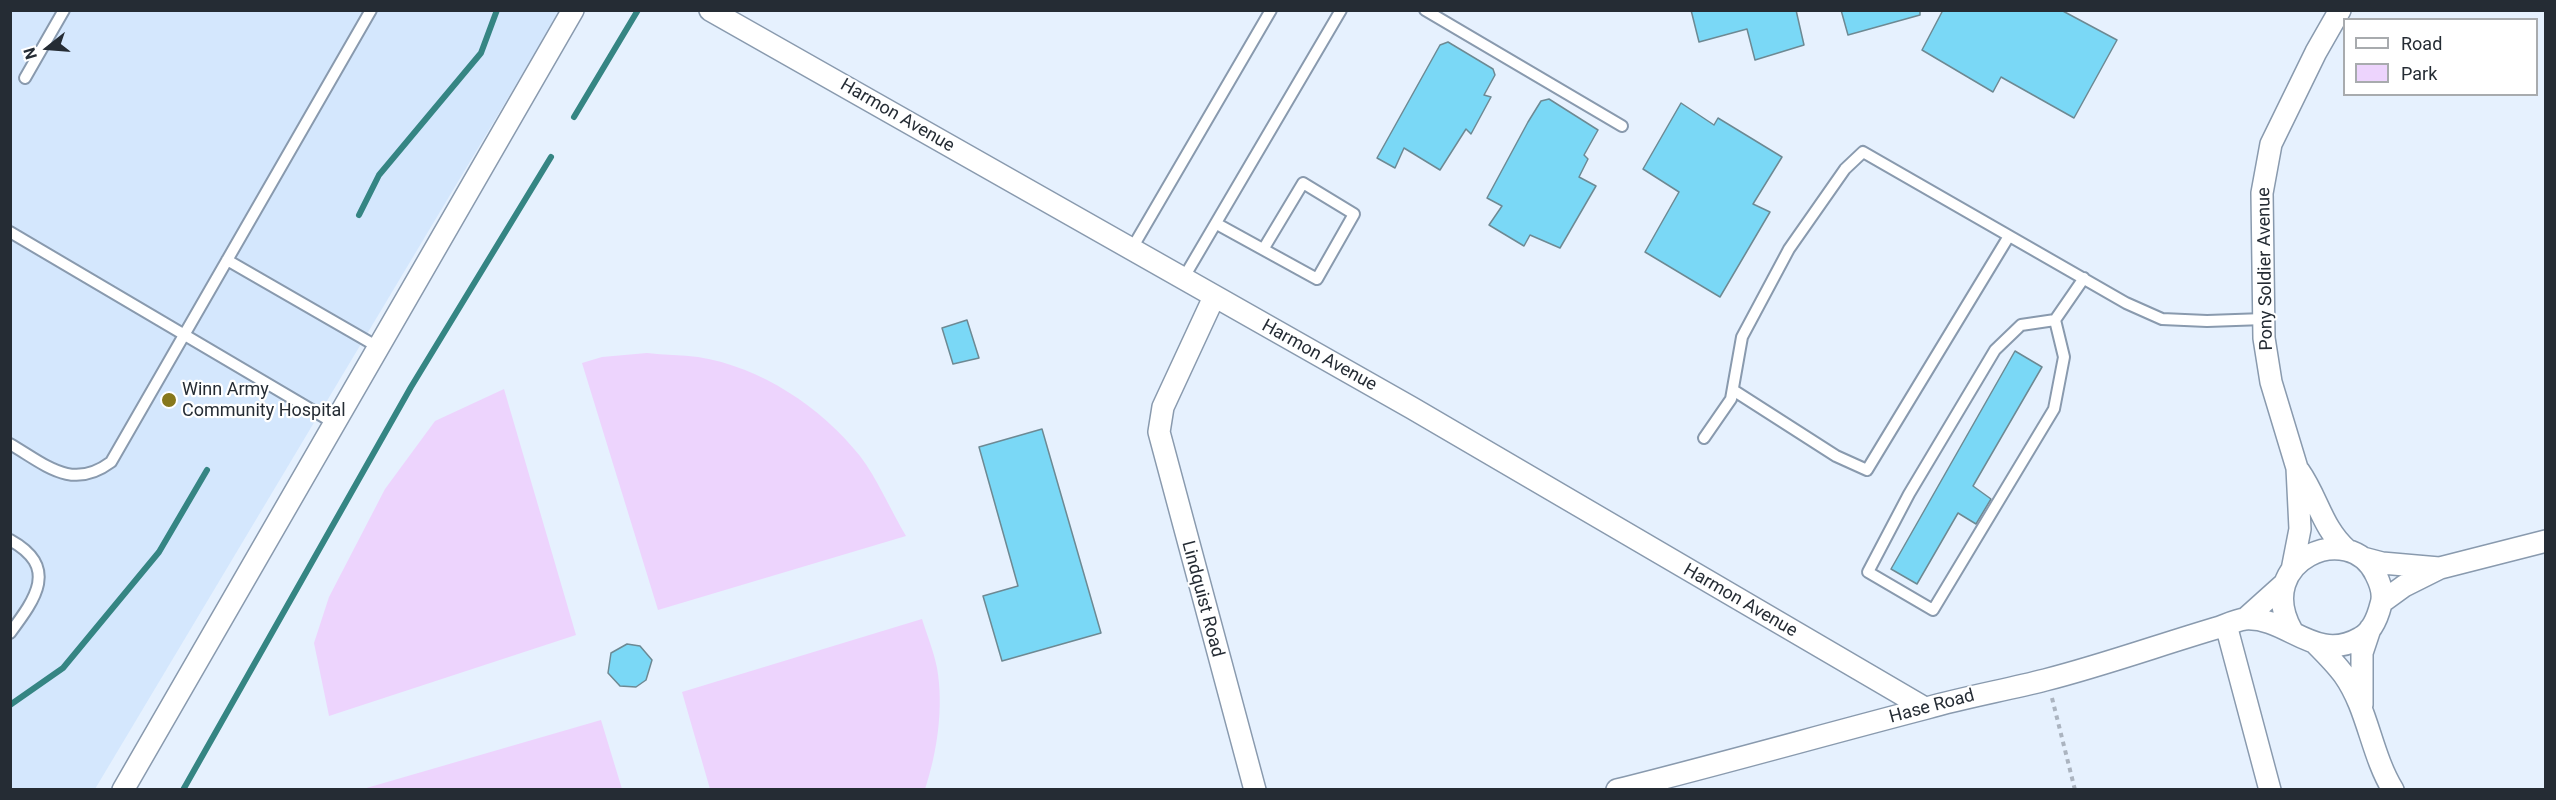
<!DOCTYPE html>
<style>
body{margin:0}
#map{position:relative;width:2556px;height:800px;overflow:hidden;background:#e6f1fe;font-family:Roboto,sans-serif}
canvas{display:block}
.frame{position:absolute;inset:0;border:12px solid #252c34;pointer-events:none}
.legend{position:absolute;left:2343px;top:18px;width:195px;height:78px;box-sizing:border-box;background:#fff;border:2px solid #a8abae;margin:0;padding:8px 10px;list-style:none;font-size:18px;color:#252c34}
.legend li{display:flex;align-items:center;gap:12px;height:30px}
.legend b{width:30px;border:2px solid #a8abae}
.north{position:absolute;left:18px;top:18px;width:60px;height:60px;-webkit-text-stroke:4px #fff;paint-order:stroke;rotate:253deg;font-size:16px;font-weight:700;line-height:24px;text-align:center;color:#252c34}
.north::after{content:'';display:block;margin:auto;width:21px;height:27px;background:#252c34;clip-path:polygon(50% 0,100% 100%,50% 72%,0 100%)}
</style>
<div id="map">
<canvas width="2556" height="800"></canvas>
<div class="frame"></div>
<ul class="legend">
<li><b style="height:8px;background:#fff"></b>Road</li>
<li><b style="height:16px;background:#edd4fd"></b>Park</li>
</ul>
<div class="north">N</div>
</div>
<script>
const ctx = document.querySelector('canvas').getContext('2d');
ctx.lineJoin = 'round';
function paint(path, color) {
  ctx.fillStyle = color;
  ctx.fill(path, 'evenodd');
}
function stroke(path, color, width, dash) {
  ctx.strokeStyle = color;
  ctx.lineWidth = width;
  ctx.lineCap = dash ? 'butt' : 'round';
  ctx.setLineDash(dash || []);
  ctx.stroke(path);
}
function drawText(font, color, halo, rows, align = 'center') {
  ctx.font = font + ' Roboto,sans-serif';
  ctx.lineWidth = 4.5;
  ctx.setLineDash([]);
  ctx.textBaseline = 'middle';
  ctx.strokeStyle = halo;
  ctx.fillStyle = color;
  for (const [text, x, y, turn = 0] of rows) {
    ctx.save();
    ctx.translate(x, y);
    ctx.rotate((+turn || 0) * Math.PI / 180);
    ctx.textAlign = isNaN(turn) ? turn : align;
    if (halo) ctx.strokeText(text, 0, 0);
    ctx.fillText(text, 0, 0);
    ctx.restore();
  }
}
paint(new Path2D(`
 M10 11H560L95 789H11Z`), '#d4e7fd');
paint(new Path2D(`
 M647 353C664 355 682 355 698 357 761 367 821 407 860 456 877 478 891 511 906 536L658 610 582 363 602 357Z
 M504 389 576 635 329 716 314 643 329 597 385 489 435 421Z
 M922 619C927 635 934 652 937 668 944 707 937 753 925 789H710L682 692Z
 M601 720 622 789H363Z`), '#edd4fd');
stroke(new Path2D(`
 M574 117 638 10
 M359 215 379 175 481 53 497 10
 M10 705 63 668 159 552 207 470
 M183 790 411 387 551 157`), '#358583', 6);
const building = new Path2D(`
 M1691 10H1796L1804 45 1755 60 1747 29 1699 42Z
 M1841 10H1920V15L1848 35Z
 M1943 10H2061L2117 40 2074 118 2001 77 1993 92 1922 50Z
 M1448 42 1493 69 1495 75 1484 95 1491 97 1471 134 1466 129 1440 170 1404 148 1395 168 1377 158 1440 45Z
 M1549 99 1598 130 1584 155 1588 159 1579 177 1596 186 1560 248 1530 235 1524 246 1489 225 1502 206 1487 198 1528 122 1541 101Z
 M1681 103 1714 125 1718 118 1782 157 1753 204 1770 212 1720 297 1645 252 1679 192 1643 169Z
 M967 320 979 358 953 364 942 328Z
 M2015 351 2042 367 1973 486 1991 499 1976 524 1958 513 1917 584 1891 569Z
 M1042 429 1101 633 1002 661 983 596 1018 586 979 447Z
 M627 644 640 646 652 660 646 680 636 687 620 686 608 673 611 653Z`);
paint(building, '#7ad8f6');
stroke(building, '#6d8993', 1.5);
const service = new Path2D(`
 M1425 10 1622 126
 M25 78 64 10
 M1217 224 1317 279 1354 214 1303 183 1264 248
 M10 232 334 423
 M1131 250 1271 10
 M227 260 378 347
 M1183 279 1341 10
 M2055 320 2064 357 2054 409 1933 610 1868 572 1909 494 1995 350 2021 325 2055 320 2084 278
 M1733 390 1836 456 1867 470 2009 236
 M1704 438 1731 399 1742 337 1789 249 1845 169 1863 152 2126 303 2162 319 2207 321 2264 319
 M10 444C46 465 72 491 111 462L371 10
 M10 540C59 567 36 598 10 633`);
const minor = new Path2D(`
 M710 10 1412 408 1925 708
 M1214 297 1163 407 1159 432 1255 790
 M2299 471C2318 498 2322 528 2347 550
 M2363 558 2382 563 2439 568
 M2292 570 2300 529 2297 468 2271 382 2264 338 2262 193 2271 144 2316 52 2340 10
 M2382 602 2404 586 2440 568 2546 541
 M2245 619 2284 584
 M2226 625 2270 790
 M2316 644C2326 654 2336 664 2344 675 2368 709 2371 754 2393 790
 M2362 705V653L2370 629
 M123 790 573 10
 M1617 790C1721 764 1823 735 1927 708 1966 697 2006 690 2045 680 2104 665 2162 644 2220 627 2228 624 2237 620 2245 619 2287 616 2315 664 2360 638 2372 632 2378 616 2381 604 2384 595 2380 583 2376 575 2350 519 2252 560 2292 631`);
stroke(service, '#899aae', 14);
stroke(minor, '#899aae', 24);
stroke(new Path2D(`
 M2052 698 2075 790`), '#abb4c0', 4, [4.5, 4.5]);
stroke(service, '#fff', 10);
stroke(minor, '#fff', 21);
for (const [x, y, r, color] of [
 [169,400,8,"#87781c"]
]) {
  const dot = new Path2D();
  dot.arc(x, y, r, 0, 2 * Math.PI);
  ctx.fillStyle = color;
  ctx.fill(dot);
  stroke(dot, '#fff', 2);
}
drawText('18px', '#252c34', '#fff', [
 ["Harmon Avenue",897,116,30],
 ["Pony Soldier Avenue",2266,269,-91],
 ["Harmon Avenue",1319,356,29],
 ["Lindquist Road",1202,599,75],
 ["Harmon Avenue",1740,601,30],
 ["Hase Road",1932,707,-15]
]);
drawText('18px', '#252c34', '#fff', [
 ["Winn Army",182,390],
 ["Community Hospital",182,411]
], 'left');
</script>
